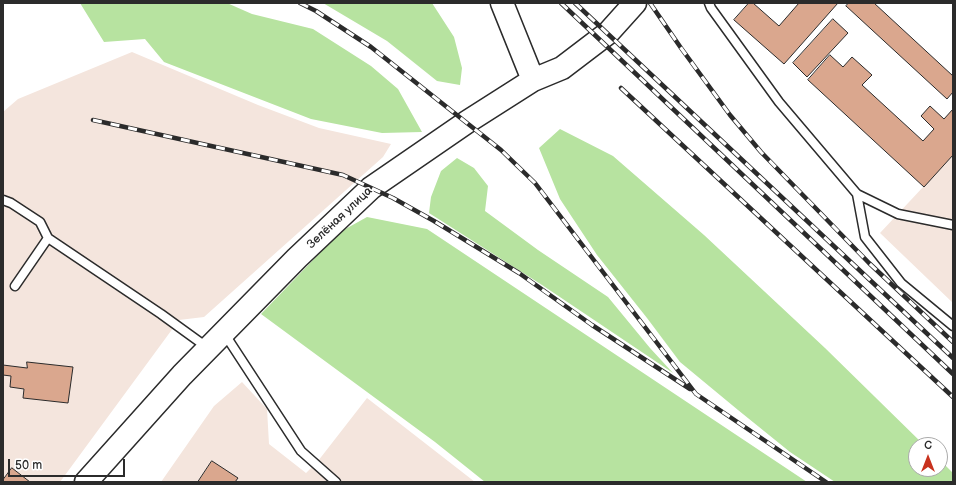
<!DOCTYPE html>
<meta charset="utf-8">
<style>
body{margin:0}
#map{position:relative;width:956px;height:485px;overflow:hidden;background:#fff;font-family:"Balsamiq Sans",sans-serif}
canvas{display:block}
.frame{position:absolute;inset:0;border:4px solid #2b2b2b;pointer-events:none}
.north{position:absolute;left:908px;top:437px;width:40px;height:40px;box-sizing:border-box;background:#fff;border:1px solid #aaa;border-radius:50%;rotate:0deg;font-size:11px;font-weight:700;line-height:16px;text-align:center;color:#2b2b2b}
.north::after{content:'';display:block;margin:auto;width:14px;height:18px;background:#c8321e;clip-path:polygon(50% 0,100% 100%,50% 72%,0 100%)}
.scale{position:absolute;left:8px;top:459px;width:117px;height:18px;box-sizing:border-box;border:2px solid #2b2b2b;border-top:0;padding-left:5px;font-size:12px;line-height:14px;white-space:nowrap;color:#2b2b2b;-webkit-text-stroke:3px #fff;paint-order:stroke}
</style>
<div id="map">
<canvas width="956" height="485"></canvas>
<div class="frame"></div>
<div class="north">С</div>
<div class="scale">50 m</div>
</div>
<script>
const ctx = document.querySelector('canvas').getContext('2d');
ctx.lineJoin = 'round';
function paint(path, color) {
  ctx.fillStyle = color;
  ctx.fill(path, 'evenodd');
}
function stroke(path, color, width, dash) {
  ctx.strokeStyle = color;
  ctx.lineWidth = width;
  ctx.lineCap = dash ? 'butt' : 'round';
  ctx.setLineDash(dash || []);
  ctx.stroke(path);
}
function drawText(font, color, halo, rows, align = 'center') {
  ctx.font = font + ' "Balsamiq Sans",sans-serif';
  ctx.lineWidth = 3;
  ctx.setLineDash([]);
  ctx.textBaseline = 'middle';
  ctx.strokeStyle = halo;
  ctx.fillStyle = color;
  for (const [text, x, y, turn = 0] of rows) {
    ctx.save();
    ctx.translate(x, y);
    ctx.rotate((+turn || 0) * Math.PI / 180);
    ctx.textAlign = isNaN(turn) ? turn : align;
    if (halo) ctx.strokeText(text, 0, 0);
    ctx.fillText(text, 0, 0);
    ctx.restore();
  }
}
paint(new Path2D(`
 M132 52 258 105 319 128 391 144 383 157 204 317 179 320 60 482H3V112L18 99Z
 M953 155V303L880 233Z
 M242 382 267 409 269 444 306 473 318 461 367 398 475 482H161L214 406Z`), '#f4e5dd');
paint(new Path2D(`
 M80 3H227L252 14 313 29 371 66 398 89 422 132 382 133 311 119 164 62 145 39 104 42Z
 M323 3H432L454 37 462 68 460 85 437 81 387 41Z
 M560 129 613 156 704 235 825 348 924 445H916V469H940V460L953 473V482H835L790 452 738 410 680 362 647 318 597 255 560 199 539 148Z
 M457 158 474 168 488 186 485 211 538 250 608 297 650 348 673 373 542 285 429 213 431 197 441 171Z
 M367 217 427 229 807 482H485L435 442 261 314 340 232Z`), '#b7e3a0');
const building = new Path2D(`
 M749 3H753L779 26 799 3H838L784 64 734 20Z
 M849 3H874L953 76V92L947 99 846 6Z
 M833 19 848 33 807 77 793 63Z
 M830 55 843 67 852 57 872 75 862 85 923 141 934 129 921 116 930 106 944 119 953 109V155L924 187 808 80Z
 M27 362 73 367 68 403 23 398 24 389 10 387 11 376 3 375V365L27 368Z
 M212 461 238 478 235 482H198Z
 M12 468 30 482H3V480Z`);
paint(building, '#daa78e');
stroke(building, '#2b2b2b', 1);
const lane = new Path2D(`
 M709 3 711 8 779 102 857 194 898 214 953 225
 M857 194 865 237 901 283 953 326
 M3 200 11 203 40 222 48 238 161 314 208 348
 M15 286 48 238
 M224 333 301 451 336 482`);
const secondary = new Path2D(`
 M502 3 533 80
 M86 482 182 375 297 258 371 188 467 122 533 80 562 68 608 33 635 3`);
stroke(lane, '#2b2b2b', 11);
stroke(secondary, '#2b2b2b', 25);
stroke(lane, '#fff', 8);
stroke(secondary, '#fff', 22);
const rail = new Path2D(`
 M300 3 316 11 371 47 501 150 535 183 696 394 826 482
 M561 3 953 374
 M575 3 953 358
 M650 3 681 48 730 115 761 152 869 263 953 342
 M621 88 953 397
 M93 120 343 175 393 198 434 221 519 273 592 325 690 389`);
stroke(rail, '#2b2b2b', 4.5);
stroke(rail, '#fff', 3, [9]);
drawText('12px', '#2b2b2b', '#fff', [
 ["Зелёная улица",340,218,-43]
]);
</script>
